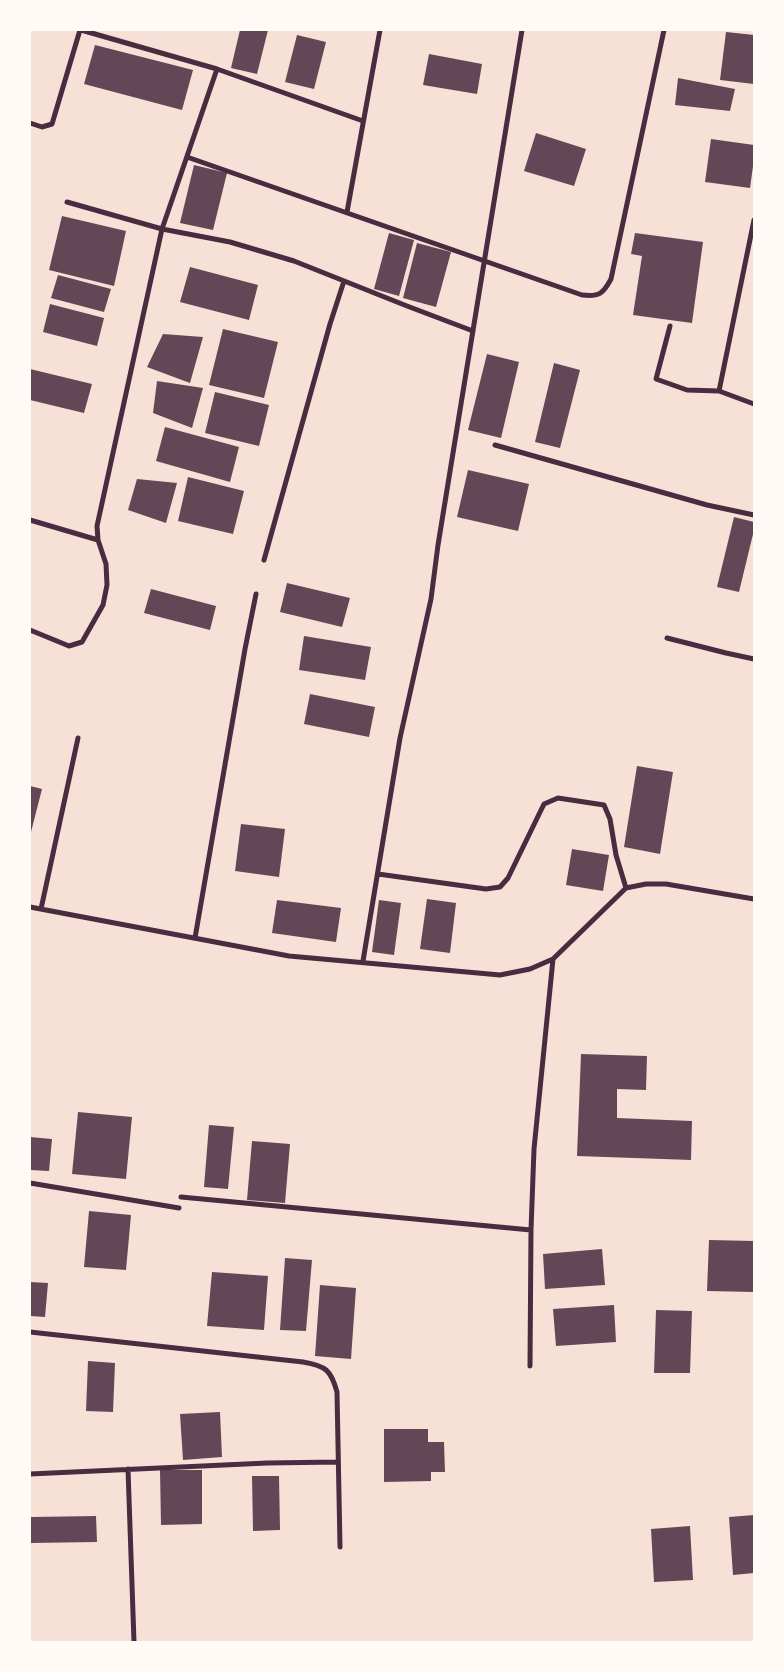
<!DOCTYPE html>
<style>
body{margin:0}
#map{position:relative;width:784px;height:1672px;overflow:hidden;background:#f7e1d7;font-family:"Public Sans",sans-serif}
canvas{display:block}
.frame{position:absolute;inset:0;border:31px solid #fffaf5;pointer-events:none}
</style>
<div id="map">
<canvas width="784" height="1672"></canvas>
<div class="frame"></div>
</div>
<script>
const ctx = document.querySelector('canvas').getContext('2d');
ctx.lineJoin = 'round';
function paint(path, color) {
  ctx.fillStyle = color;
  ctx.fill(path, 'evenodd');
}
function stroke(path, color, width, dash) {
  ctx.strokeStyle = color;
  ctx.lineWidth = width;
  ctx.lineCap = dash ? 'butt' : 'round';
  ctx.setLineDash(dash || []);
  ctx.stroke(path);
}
paint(new Path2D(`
 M240 30H268L257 74 231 68Z
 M726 32 754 35V84L720 80Z
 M297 35 326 42 314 89 285 82Z
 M95 45 193 70 182 110 84 84Z
 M429 54 482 64 477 94 423 85Z
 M678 78 735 89 730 111 675 105Z
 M536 133 586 149 574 186 524 171Z
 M711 139 754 145V159L750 188 705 182Z
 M194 165 227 173 213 230 180 223Z
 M62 216 126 231 114 286 49 270Z
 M389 233 414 240 399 296 374 289Z
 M635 233 703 242 692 323 633 315 642 256 631 254Z
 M417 243 451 252 436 307 403 298Z
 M190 267 258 285 249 320 180 302Z
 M58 275 111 289 104 312 51 298Z
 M50 304 104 318 97 346 43 332Z
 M223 329 278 342 264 398 209 385Z
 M163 334 203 337 190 383 147 367Z
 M487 354 519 362 501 438 468 430Z
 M554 363 580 370 560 448 535 442Z
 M30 369 92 384 84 413 30 400Z
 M157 381 203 388 192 428 153 413Z
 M215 392 269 405 259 446 205 433Z
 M165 427 239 447 230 482 156 461Z
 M468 470 529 484 518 531 457 517Z
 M188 477 244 491 233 534 178 521Z
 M137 479 177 483 166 523 128 510Z
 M734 517 754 522V530L739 592 717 587Z
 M287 583 350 598 342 627 280 612Z
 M151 589 216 606 210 630 144 613Z
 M304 636 371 647 365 680 299 670Z
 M310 694 375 707 369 737 304 724Z
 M637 766 673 772 660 854 624 847Z
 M30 786 42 789 31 832H30Z
 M241 824 285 829 279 877 235 871Z
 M572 849 609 855 603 891 566 885Z
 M427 899 456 903 450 953 420 949Z
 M277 900 341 908 336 942 272 933Z
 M379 900 401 903 394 955 372 952Z
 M581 1054 647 1056 646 1090 617 1089V1118L692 1121 691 1160 577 1156Z
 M78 1112 132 1117 126 1179 72 1174Z
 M209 1125 234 1127 228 1189 204 1187Z
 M30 1137 52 1139 49 1171 30 1170Z
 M252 1141 290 1144 285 1203 247 1200Z
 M89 1211 131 1215 126 1270 84 1267Z
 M709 1240 754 1241V1292L707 1291Z
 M602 1249 605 1285 545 1289 543 1254Z
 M285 1258 312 1260 306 1331 280 1330Z
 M212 1272 268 1276 264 1330 207 1326Z
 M30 1282 48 1283 45 1317 30 1316Z
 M320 1285 356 1288 351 1359 315 1356Z
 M614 1305 616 1342 556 1346 553 1309Z
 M656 1310 692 1311 690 1373H654Z
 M88 1361 115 1363 113 1412 86 1411Z
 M220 1412 222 1457 183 1460 180 1414Z
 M384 1429H428V1442H444L445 1472H431V1481L384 1482Z
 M160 1470H202V1524L161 1525Z
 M252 1476H279L280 1530 253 1531Z
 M754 1515V1573L733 1575 729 1517Z
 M96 1516 97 1542 31 1543V1517Z
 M690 1526 693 1580 654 1582 651 1529Z`), '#644757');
stroke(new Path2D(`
 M81 30 217 69 363 121
 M30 123 42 127 52 124 80 30
 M187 157 582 295C599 297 603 294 611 279L664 30
 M67 202 162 229 230 242 294 261 407 306 473 331
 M347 212 380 30
 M670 326 656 379 687 390 719 391 754 404
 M719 391 754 220
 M495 445 707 505 754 515
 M30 520 98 540
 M264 560 330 324 344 281
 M30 630 69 646 82 642 103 605 107 585 106 564 98 540 97 526 162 229 217 69
 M667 638 726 653 754 659
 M378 874 486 889 500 887 508 878 544 804 558 798 604 805 610 819 616 855 626 888
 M30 907 289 956 500 975 530 969 553 959 626 888 646 884H666L754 899
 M41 909 78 738
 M195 938 245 649 256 594
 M363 961 400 738 431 599 438 545 522 30
 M30 1183 179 1208
 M181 1197 531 1230
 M30 1332 303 1362C326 1366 331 1370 337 1392L340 1547
 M530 1366 531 1230 534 1149 553 959
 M128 1469 134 1642
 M30 1474 267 1463 338 1462`), '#4a2c40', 5);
</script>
